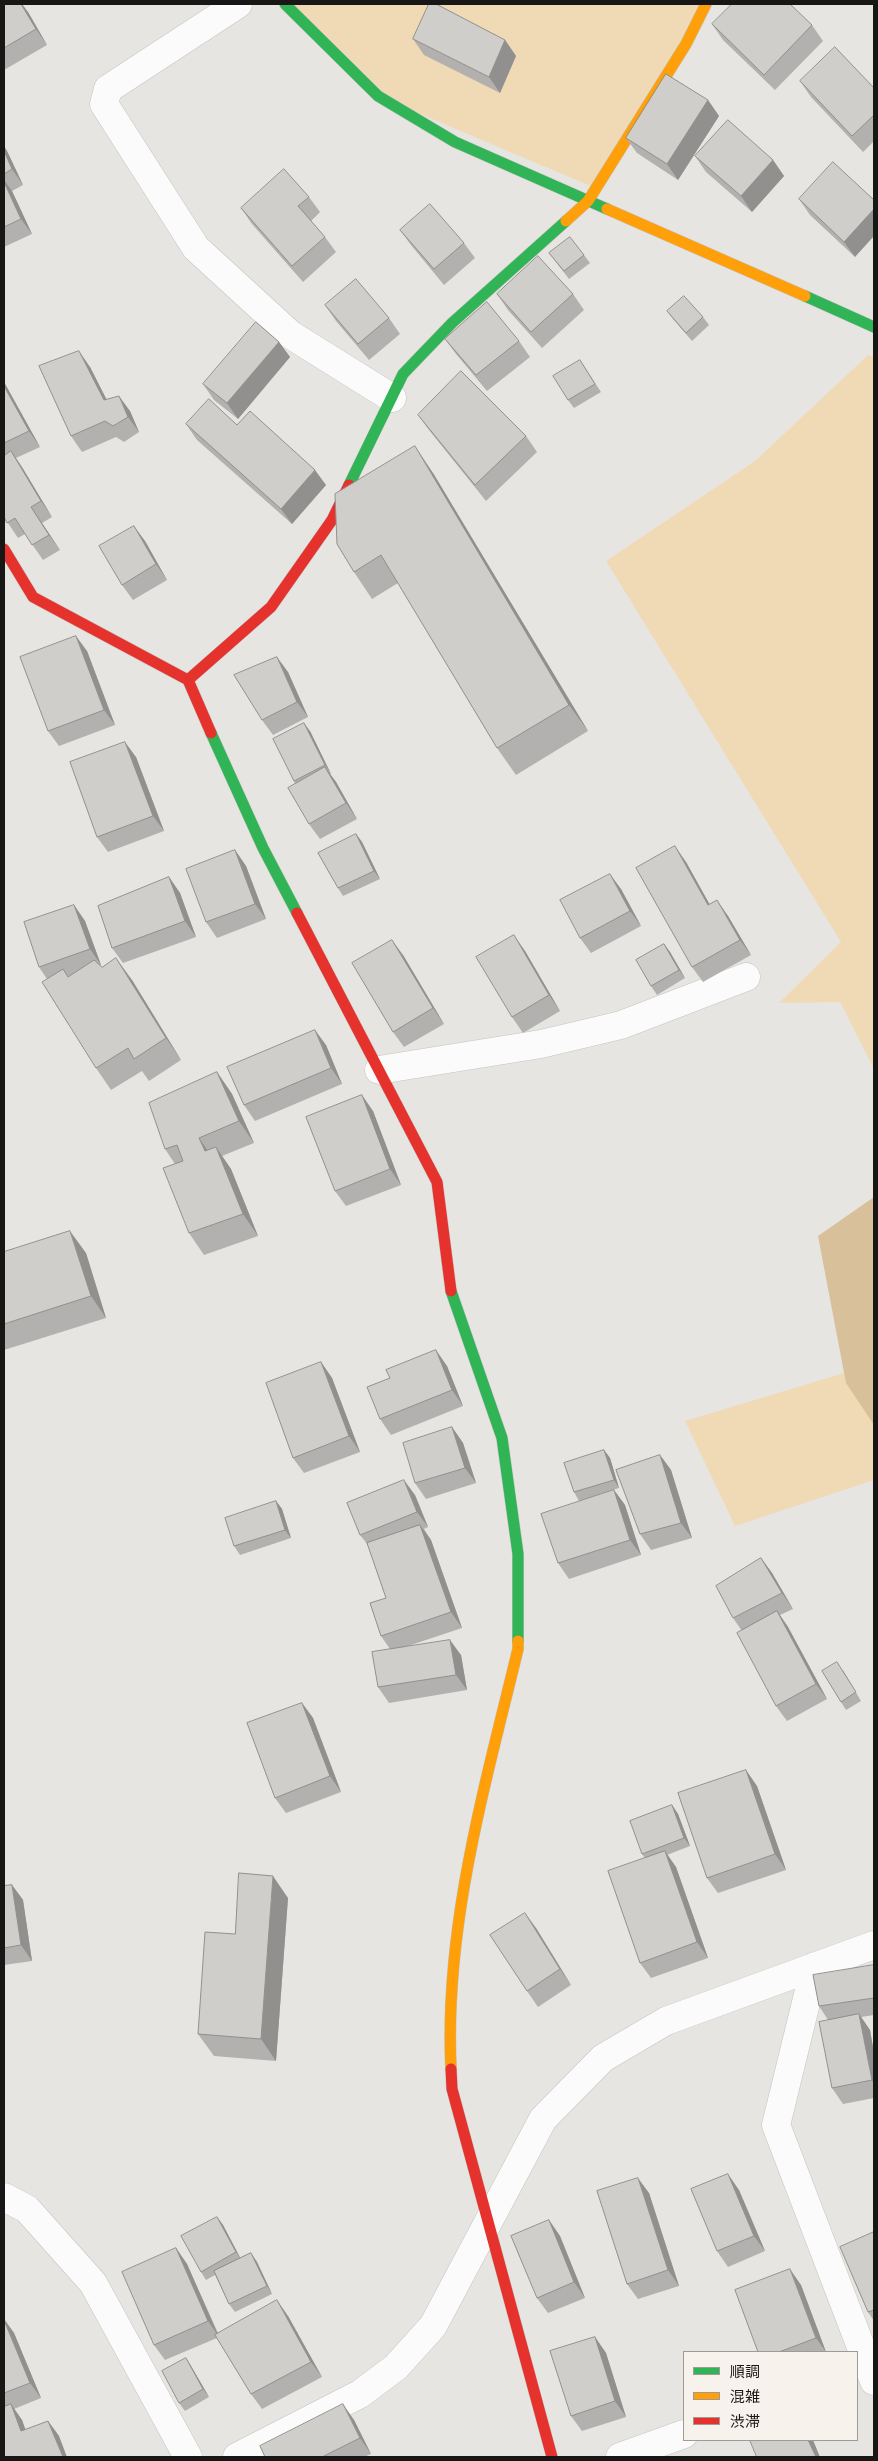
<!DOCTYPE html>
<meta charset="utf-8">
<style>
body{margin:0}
#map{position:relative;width:878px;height:2461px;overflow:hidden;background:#e7e5e2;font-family:"Exo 2","Noto Sans JP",sans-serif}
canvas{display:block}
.frame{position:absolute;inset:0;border:5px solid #181715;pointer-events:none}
.legend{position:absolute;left:683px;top:2351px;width:175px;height:90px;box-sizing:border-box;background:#f7f3ec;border:1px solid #9e9b96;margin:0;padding:6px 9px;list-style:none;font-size:15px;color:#181715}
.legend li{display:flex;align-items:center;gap:10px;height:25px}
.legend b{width:25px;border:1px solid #9e9b96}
</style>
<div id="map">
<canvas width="878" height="2461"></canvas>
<div class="frame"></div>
<ul class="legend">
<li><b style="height:6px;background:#30b455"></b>順調</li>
<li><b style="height:6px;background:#ff9f0a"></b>混雑</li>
<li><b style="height:6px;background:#e5322d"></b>渋滞</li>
</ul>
</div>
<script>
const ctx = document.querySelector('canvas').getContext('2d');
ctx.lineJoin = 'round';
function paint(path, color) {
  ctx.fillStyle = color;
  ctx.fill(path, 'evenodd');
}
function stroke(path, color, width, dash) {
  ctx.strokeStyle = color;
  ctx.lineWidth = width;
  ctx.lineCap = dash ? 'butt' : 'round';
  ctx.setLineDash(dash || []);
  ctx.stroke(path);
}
paint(new Path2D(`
 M285 4H703L595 188 378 96Z
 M868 355 874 357V1069L840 1002 779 1003 841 942 606 561 755 461Z
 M844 1373 874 1422V1480L735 1526 685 1421Z`), '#f0dab6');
paint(new Path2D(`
 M874 1197V1425L846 1383 818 1236Z`), '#d8c19a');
const street = new Path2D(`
 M238 4 108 89 104 104 196 248 291 335 392 398
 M379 1070 541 1044 621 1025 746 977
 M815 1966 776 2125 874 2381
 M4 2197 27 2209 93 2283 188 2457
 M237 2457 360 2394 396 2367 433 2326 543 2119 603 2058 666 2021 874 1945
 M620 2457 684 2434`);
const fast = new Path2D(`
 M285 4 378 96 455 142 607 209
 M805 296 874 327
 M349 485 403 374 452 323 566 221
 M211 733 263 848 297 913
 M451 1291 502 1438 518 1554V1641`);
const slow = new Path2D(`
 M607 209 805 296
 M566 221 588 201 686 44 706 4
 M451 2069C444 1926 485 1786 518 1649V1641`);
const jam = new Path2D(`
 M4 549 33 597 188 680 211 733
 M188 680 271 607 332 520 349 485
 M297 913 437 1182 451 1291
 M451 2069 452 2089 552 2457`);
stroke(street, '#c5c3c1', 29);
stroke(fast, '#c5c3c1', 12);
stroke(slow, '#c5c3c1', 12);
stroke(jam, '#c5c3c1', 12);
stroke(street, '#fbfbfb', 28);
stroke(fast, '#30b455', 11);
stroke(slow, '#ff9f0a', 11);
stroke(jam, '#e5322d', 11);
paint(new Path2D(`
 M4 4 28 12 47 45 4 70Z
 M712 24 812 25 823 41 775 90 723 40Z
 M413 39 505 40 516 56 500 93 424 55Z
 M800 81 874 88V141L863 152 811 97Z
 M708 100 719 116 678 180 637 153 626 138Z
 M4 146 7 151 23 185 12 191 32 234 4 247Z
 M695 156 773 160 784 176 752 212 706 172Z
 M309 197 320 212 311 221 325 237 336 252 303 282 252 224 241 208Z
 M799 199 874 200 855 257 810 215Z
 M400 230 464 243 475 258 444 285 411 245Z
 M549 253 584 255 590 263 569 279Z
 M497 294H573L584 310 542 348 508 310Z
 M325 305 389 318 400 334 369 360 336 321Z
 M667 311 703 317 709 325 692 341 673 319Z
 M445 339 519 341 530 357 487 391 456 354Z
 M279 342 290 357 238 419 214 400 203 384Z
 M580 360 601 392 574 408 568 400Z
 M90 367 106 399 130 411 139 432 124 442 116 437 82 452 71 436Z
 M4 382 40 447 16 458 52 517 42 523 60 550 43 560 25 534 18 538 4 517Z
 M418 415 526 436 537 452 486 501 429 430Z
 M186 424 237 425 326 485 292 524 197 440Z
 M433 473 588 731 516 775 497 748 398 583 372 599 354 572Z
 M145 541 167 580 133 600 122 585Z
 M87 651 115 725 59 746 48 731Z
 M288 672 308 717 273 735 262 720Z
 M310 731 331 774H330L336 782 357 819 320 839 309 824 295 784 294 781Z
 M136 757 164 831 108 852 97 837Z
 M356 834 362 842 380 879 343 896 338 888Z
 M235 850 246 866 266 919 217 938 206 922Z
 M686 862 709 904 728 916 751 955 703 982 692 967Z
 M169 877 180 893 196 937 123 963 112 948Z
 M621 889 641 926 591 953 580 938Z
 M74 905 85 921 101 965H99L102 967 132 980 181 1060 149 1081 142 1071 111 1090 96 1068 47 979 39 967Z
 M664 944 670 952 685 978 657 995 651 986Z
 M525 951 560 1011 523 1033 512 1017Z
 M403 955 444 1024 404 1047 393 1032Z
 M326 1045 342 1084 255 1121 244 1105Z
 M217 1072 232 1094 254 1143 222 1156 231 1169 258 1236 204 1255 189 1233 175 1164 165 1149Z
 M373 1111 401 1185 346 1206 335 1191Z
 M4 1252 86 1253 106 1318 4 1350Z
 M321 1362 332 1378 360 1452 304 1473 293 1458Z
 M447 1366 463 1406 391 1435 380 1419Z
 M452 1427 463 1443 476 1483 426 1499 415 1483Z
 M604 1450 610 1458 619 1488 579 1501 574 1492Z
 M660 1455 671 1470 692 1538 651 1550 640 1534Z
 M614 1490 625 1505 641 1555 569 1579 558 1563Z
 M415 1495 428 1527 424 1529 431 1540 462 1628 405 1647 461 1655 467 1690 389 1703 378 1687 390 1649 381 1636 386 1598 368 1545 360 1535Z
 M276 1501 282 1509 291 1538 240 1555 234 1546Z
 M761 1558 772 1573 793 1609 780 1615 788 1627 827 1699 787 1721 776 1706 742 1631 733 1618Z
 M843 1670 861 1701 846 1710 841 1702Z
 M302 1703 313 1718 341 1792 286 1813 275 1798Z
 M757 1786 786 1870 718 1893 707 1878Z
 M672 1805 678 1814 690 1846 667 1855 676 1867 708 1958 651 1978 640 1963 645 1858 642 1854Z
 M12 1885 23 1900 32 1961 4 1965V1886Z
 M288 1898 276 2061 214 2056 198 2034 235 1934Z
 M536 1928 571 1985 538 2007 527 1991Z
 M874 1965V2015L861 2017 870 2030 874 2053V2098L843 2104 832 2088 828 2020 819 2006Z
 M739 2190 765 2251 728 2267 717 2251Z
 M649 2193 679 2286 638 2299 627 2284Z
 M217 2217 223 2225 240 2258 251 2253 257 2262 272 2294 235 2312 229 2304 215 2275 206 2280 201 2272Z
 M549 2220 560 2236 585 2298 548 2313 537 2298Z
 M874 2232V2321L868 2312Z
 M176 2248 187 2264 218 2333 288 2316 322 2377 262 2409 251 2394 217 2338 165 2360 154 2345Z
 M801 2285 826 2352H758Z
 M4 2319 14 2333 41 2398 14 2409 22 2420 25 2430 48 2421 59 2436 4 2457Z
 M595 2337 606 2353 626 2417 582 2431 571 2416Z
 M186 2358 191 2366 209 2397 185 2411 179 2403Z
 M354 2420 371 2454 364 2457H265Z`), '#b3b1af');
paint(new Path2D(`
 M21 4H22L28 12 47 45 36 29Z
 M505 40 516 56 500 93 489 77Z
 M708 100 719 116 678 180 667 164Z
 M4 146 7 151 23 185 12 169 4 151Z
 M773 160 784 176 752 212 741 196Z
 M4 180 12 191 32 234 21 219 4 182Z
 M874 209V236L855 257 844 242Z
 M279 342 290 357 238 419 227 403Z
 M79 351 90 367 115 416 104 400Z
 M4 382 40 447 29 431 4 386Z
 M119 396 130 411 139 432 128 417Z
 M415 446 433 473 588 731 569 705Z
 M11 451 22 467 52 517 41 501Z
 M315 470 326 485 292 524 281 509Z
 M31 507 42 523 60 550 49 535Z
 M134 526 145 541 167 580 156 564Z
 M76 636 87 651 115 725 104 710Z
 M277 657 288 672 308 717 297 702Z
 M304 723 310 731 331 774 325 765Z
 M125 742 136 757 164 831 153 816Z
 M325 767 336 782 357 819 346 803Z
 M356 834 362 842 380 879 374 871Z
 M675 846 686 862 719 921 708 905Z
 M235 850 246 866 266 919 255 904Z
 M610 874 621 889 641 926 630 911Z
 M169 877 180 893 196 937 185 921Z
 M717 900 728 916 751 955 740 940Z
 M74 905 85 921 101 965 90 949Z
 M514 935 525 951 560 1011 549 995Z
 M392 940 403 955 444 1024 433 1008Z
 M664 944 670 952 685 978 679 970Z
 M116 958 132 980 181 1060 166 1038Z
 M315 1030 326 1045 342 1084 331 1068Z
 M217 1072 232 1094 254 1143 239 1121Z
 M362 1095 373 1111 401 1185 390 1169Z
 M199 1138 214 1160 205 1151Z
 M216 1147 231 1169 258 1236 243 1214Z
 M70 1231 86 1253 106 1318 91 1296Z
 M436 1350 447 1366 463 1406 452 1390Z
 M321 1362 332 1378 360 1452 349 1436Z
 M452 1427 463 1443 476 1483 465 1468Z
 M604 1450 610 1458 619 1488 614 1480Z
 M660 1455 671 1470 692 1538 681 1523Z
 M404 1480 415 1495 428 1527 417 1512Z
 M614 1490 625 1505 641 1555 630 1540Z
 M276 1501 282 1509 291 1538 285 1530Z
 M420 1525 431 1540 462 1628 451 1612Z
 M761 1558 772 1573 793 1609 782 1593Z
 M777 1611 788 1627 827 1699 816 1684Z
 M450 1640 461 1655 467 1690 456 1675Z
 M302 1703 313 1718 341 1792 330 1776Z
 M746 1770 757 1786 786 1870 775 1854Z
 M672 1805 678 1814 690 1846 684 1838Z
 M665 1851 676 1867 708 1958 697 1942Z
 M273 1876 288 1898 276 2061 261 2039Z
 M12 1885 23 1900 32 1961 21 1945Z
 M525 1913 536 1928 571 1985 560 1969Z
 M859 2014 870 2030 874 2053V2084L872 2080Z
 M728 2174 739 2190 765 2251 754 2236Z
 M638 2178 649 2193 679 2286 668 2270Z
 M217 2217 223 2225 242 2261 236 2252Z
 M549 2220 560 2236 585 2298 574 2282Z
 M176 2248 187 2264 219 2337 208 2321Z
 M251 2253 257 2262 272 2294 267 2286Z
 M790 2269 801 2285 826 2352 816 2338Z
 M277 2300 288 2316 322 2377 311 2362Z
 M4 2319 14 2333 41 2398 30 2383Z
 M595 2337 606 2353 626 2417 615 2401Z
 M186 2358 191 2366 209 2397 203 2389Z
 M11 2404 22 2420 32 2447 21 2431Z
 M343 2404 354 2420 371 2454 360 2438Z
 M48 2421 59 2436 67 2457H63Z
 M808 2440H813L820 2457H816Z`), '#92908e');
const building = new Path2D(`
 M4 4H21L36 29 4 48Z
 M429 4H436L505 40 489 77 413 39Z
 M732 4H790L812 25 764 75 712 24Z
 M835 47 874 88V115L852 136 800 81Z
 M666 74 708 100 667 164 626 138Z
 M728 120 773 160 741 196 695 156Z
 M4 151 12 169 4 174Z
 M833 162 874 200V209L844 242 799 199Z
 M284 169 309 197 298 206 325 237 292 266 241 208Z
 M4 182 21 219 4 227Z
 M430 204 464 243 434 269 400 230Z
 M570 237 584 255 564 271 549 253Z
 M538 256 573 294 531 332 497 294Z
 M356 279 389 318 358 344 325 305Z
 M684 296 703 317 686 333 667 311Z
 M487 302 519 341 476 375 445 339Z
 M256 322 279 342 227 403 203 384Z
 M79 351 104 400 119 396 128 417 113 426 105 421 71 436 39 366Z
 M580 360 595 384 568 400 553 376Z
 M461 371 526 436 475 485 418 415Z
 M4 386 29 431 4 443Z
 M209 399 237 425 250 411 315 470 281 509 186 424Z
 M415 446 569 705 497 748 381 555 354 572 337 544 335 494Z
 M11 451 41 501 31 507 49 535 32 545 15 518 7 523 4 517V456Z
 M134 526 156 564 122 585 99 546Z
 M76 636 104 710 48 731 20 657Z
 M277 657 297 702 262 720 234 675Z
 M304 723 325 765 294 781 273 739Z
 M125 742 153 816 97 837 70 762Z
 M325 767 346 803 309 824 288 788Z
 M356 834 374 871 338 888 318 853Z
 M675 846 708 905 717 900 740 940 692 967 636 868Z
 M235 850 255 904 206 922 186 869Z
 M610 874 630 911 580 938 560 900Z
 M169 877 185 921 112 948 98 906Z
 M74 905 90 949 39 967 24 922Z
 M514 935 549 995 512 1017 476 957Z
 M392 940 433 1008 393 1032 352 963Z
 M664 944 679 970 651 986 636 960Z
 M116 958 166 1038 134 1059 128 1048 96 1068 42 982 63 969 68 977 94 960 102 967Z
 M315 1030 331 1068 244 1105 227 1067Z
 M217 1072 239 1121 199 1138 205 1151 216 1147 243 1214 189 1233 163 1168 183 1161 177 1145 165 1149 149 1103Z
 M362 1095 390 1169 335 1191 306 1117Z
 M70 1231 91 1296 4 1324V1252Z
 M436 1350 452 1390 380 1419 367 1387 390 1378 386 1370Z
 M321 1362 349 1436 293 1458 266 1383Z
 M452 1427 465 1468 415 1483 403 1443Z
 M604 1450 614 1480 574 1492 564 1463Z
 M660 1455 681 1523 640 1534 616 1470Z
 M404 1480 417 1512 360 1535 347 1503Z
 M614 1490 630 1540 558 1563 541 1514Z
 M276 1501 285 1530 234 1546 225 1518Z
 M420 1525 451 1612 381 1636 370 1603 386 1598 367 1543Z
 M761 1558 782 1593 733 1618 716 1586Z
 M777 1611 816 1684 776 1706 737 1633Z
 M450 1640 456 1675 378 1687 372 1652Z
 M837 1662 856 1692 841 1702 822 1671Z
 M302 1703 330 1776 275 1798 247 1723Z
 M746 1770 775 1854 707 1878 678 1793Z
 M672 1805 684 1838 642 1854 630 1821Z
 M665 1851 697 1942 640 1963 608 1871Z
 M239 1873 273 1876 261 2039 198 2034 205 1932 235 1934Z
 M12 1885 21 1945 4 1948V1886Z
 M525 1913 560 1969 527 1991 490 1935Z
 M874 1965V1998L819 2006 813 1975Z
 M859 2014 872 2080 832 2088 819 2022Z
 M728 2174 754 2236 717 2251 691 2189Z
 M638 2178 668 2270 627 2284 597 2191Z
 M217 2217 236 2252 201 2272 181 2236Z
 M549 2220 574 2282 537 2298 511 2236Z
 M874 2232V2310L868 2312 840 2247Z
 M176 2248 208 2321 154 2345 122 2272Z
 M251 2253 267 2286 229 2304 214 2271Z
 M790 2269 816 2338 779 2352H758L735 2290Z
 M277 2300 311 2362 251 2394 215 2335Z
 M4 2320 30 2383 4 2393Z
 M595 2337 615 2401 571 2416 550 2351Z
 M186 2358 203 2389 179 2403 162 2371Z
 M11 2404 21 2431 48 2421 63 2457H4V2407Z
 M343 2404 360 2438 322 2457H265L260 2446Z
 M750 2440H808L816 2457H757Z`);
paint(building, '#d0cecb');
stroke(building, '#92908e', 1);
</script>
